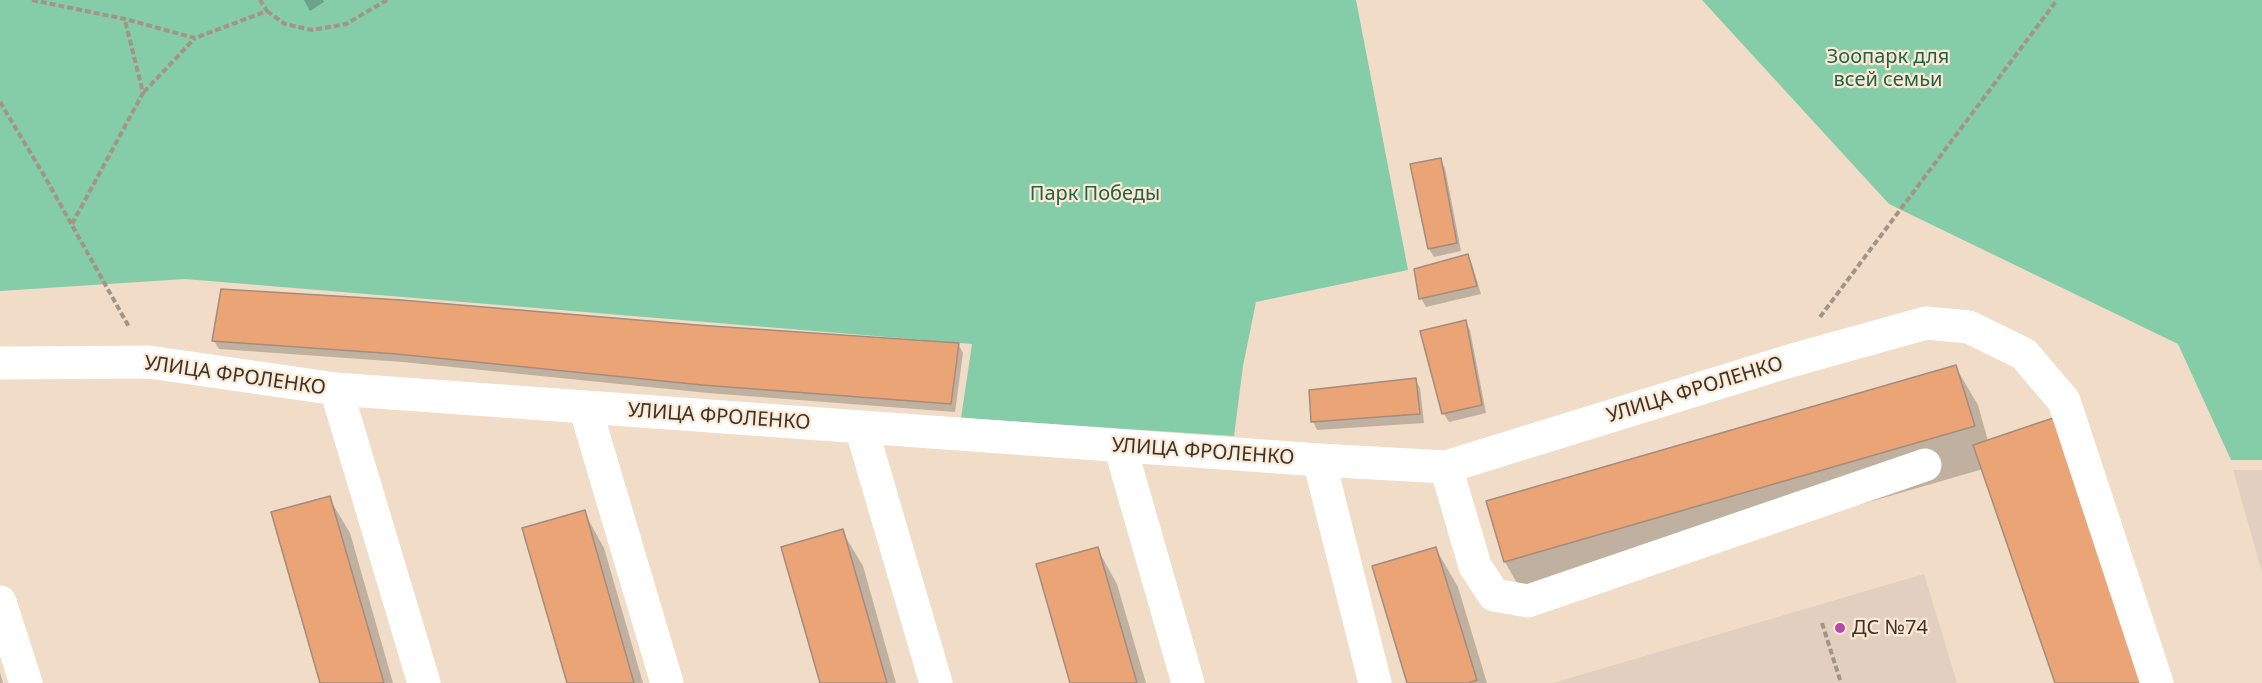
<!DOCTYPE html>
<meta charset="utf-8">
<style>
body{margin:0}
canvas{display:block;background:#f0dcc7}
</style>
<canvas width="2262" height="683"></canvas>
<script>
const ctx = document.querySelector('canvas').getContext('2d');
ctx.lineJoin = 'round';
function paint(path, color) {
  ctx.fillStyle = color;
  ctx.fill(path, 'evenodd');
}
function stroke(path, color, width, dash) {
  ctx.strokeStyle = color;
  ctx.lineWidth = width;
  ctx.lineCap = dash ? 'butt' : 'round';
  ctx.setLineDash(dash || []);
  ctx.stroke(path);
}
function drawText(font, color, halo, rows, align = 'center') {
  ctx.font = font + ' "Noto Sans",sans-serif';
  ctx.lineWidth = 4.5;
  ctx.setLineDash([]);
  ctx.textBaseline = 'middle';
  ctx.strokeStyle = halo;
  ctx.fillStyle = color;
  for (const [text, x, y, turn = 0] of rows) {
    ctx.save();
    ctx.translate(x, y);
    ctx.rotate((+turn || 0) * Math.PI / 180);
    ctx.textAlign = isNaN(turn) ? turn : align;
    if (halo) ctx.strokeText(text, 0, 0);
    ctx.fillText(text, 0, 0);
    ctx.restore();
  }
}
paint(new Path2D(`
 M2233 470H2262V572Z
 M1924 574 1957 683H1553Z`), '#e2cfbf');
paint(new Path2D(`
 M0 0H1356L1408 270 1256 302 1243 366 1234 436 961 418 972 344 185 279 0 291Z
 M1702 0H2262V460H2231L2178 344 1889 204Z`), '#85cca9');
paint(new Path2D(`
 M304 0H323L324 2 310 11Z
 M1440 160 1445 168 1461 251 1434 257 1429 249Z
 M1467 255 1472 264 1481 294 1426 307 1421 298Z
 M1465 321 1470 330 1486 413 1449 422 1444 414 1422 332Z
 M697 327 958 344 963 353 955 412 708 393 403 362 219 349 214 341Z
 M1955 366 1978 405 2056 683 1983 469 1527 601 1505 562 1488 502Z
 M1415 379 1420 388 1424 423 1317 430 1313 421Z
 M329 498 350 533 393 683H322Z
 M584 512 604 548 643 683H569Z
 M842 531 863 566 896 683H822Z
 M1097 548 1117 584 1146 683H1072Z
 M1436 549 1458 587 1487 683H1409Z
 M0 672 3 683H0Z`), '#0003');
const building = new Path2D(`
 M1441 158 1457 243 1428 249 1410 164Z
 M1468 254 1477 286 1419 299 1414 269Z
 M221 289 401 300 697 325 959 343 951 404 702 385 397 354 212 341Z
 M1466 320 1482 405 1442 414 1420 331Z
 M1956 365 1975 426 1504 562 1486 501Z
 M1416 378 1420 414 1311 422 1309 390Z
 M2053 418 2143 683H2055L1973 445Z
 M330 496 384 683H320L271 512Z
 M585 510 634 683H567L522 528Z
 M843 529 887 683H820L781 547Z
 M1098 547 1137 683H1070L1036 564Z
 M1436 547 1477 680 1468 683H1407L1372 566Z`);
paint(building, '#eba475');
stroke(building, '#a48c7e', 1.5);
stroke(new Path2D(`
 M32 0 125 19 195 38 267 11 260 0
 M267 11 285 24 312 30 346 24 387 0
 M144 92 195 38
 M0 102 45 177 129 327
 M72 224 143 93 125 20
 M1820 317 2057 0
 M1822 623 1841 683`), '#a39585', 4, [6, 3]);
stroke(new Path2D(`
 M0 363 149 362 336 389 1319 460 1446 467 1786 362 1926 323 1969 327 2024 354 2064 401 2157 683
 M336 389 424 683
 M585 407 667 683
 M861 427 936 683
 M1120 446 1188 683
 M1319 460 1375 683
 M1446 467 1475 566 1494 595 1528 601 1925 465
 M0 602 26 683`), '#fff', 33);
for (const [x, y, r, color] of [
 [1840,628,6,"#b749a8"]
]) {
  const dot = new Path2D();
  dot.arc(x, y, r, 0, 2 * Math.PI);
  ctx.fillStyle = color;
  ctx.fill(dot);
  stroke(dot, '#fde9d4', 2);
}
drawText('20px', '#216347', '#fde9d4', [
 ["Зоопарк для",1888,57],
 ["всей семьи",1888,80],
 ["Парк Победы",1095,194]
]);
drawText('20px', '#3a332b', '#fde9d4', [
 ["УЛИЦА ФРОЛЕНКО",235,376,8],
 ["УЛИЦА ФРОЛЕНКО",1695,390,-17],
 ["УЛИЦА ФРОЛЕНКО",719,417,4],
 ["УЛИЦА ФРОЛЕНКО",1203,452,4]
]);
drawText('20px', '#3a332b', '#fde9d4', [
 ["ДС №74",1852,628]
], 'left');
</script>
